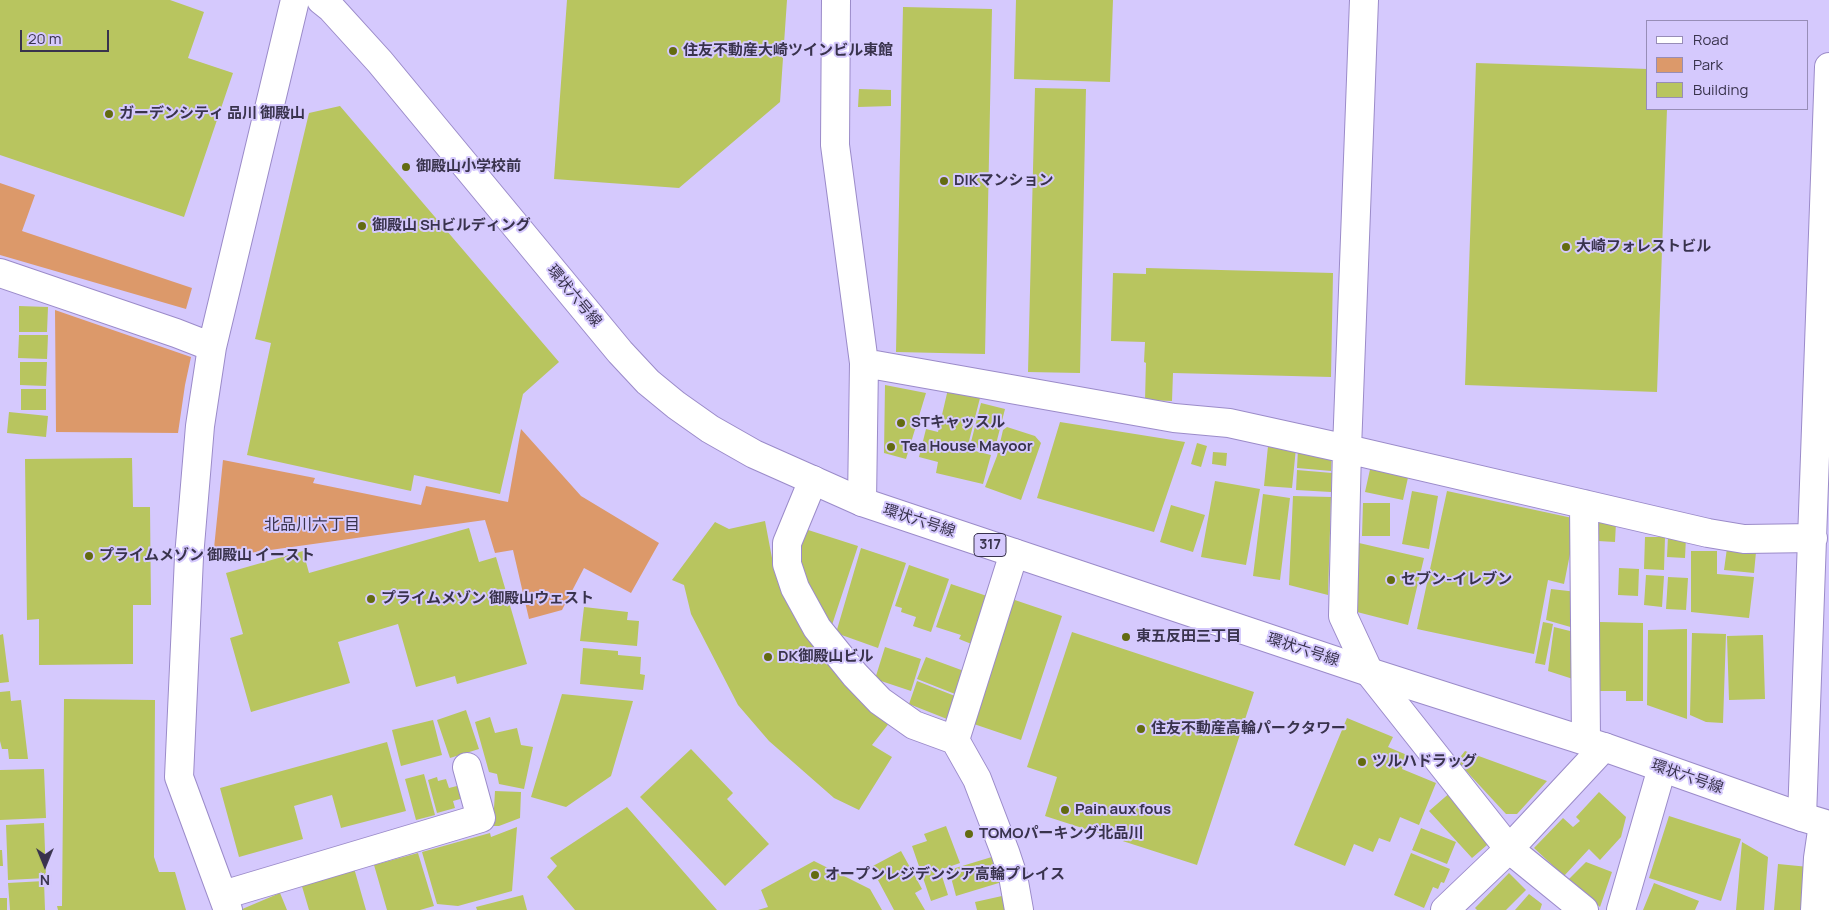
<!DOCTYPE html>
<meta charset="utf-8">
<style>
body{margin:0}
#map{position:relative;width:1829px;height:910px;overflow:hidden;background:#d5c9fd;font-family:Manrope,sans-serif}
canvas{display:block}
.legend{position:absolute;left:1646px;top:20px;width:162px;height:90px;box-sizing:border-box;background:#d5c9fd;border:1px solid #978db7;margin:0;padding:6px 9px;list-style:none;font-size:15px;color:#39334d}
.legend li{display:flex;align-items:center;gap:10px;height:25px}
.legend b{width:25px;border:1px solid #978db7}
.north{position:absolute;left:20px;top:840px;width:50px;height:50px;-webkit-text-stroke:4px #d5c9fd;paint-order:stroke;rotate:180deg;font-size:14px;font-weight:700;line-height:20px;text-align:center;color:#39334d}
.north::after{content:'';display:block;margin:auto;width:18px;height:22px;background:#39334d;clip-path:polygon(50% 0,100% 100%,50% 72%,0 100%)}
.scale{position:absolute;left:20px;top:30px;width:89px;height:22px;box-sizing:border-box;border:2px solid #39334d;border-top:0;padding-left:6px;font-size:15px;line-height:18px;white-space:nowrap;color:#39334d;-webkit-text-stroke:4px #d5c9fd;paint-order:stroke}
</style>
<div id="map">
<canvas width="1829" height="910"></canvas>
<ul class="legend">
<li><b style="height:6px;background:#fff"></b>Road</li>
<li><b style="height:14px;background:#dc996a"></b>Park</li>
<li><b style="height:14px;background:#b8c55f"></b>Building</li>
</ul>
<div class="north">N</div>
<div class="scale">20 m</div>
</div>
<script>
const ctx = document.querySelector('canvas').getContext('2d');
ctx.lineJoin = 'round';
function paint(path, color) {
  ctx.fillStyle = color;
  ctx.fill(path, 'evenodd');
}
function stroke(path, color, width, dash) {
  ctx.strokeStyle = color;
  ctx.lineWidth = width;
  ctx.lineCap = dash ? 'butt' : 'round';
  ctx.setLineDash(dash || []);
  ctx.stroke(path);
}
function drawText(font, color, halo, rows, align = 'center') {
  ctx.font = font + ' Manrope,"Noto Sans JP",sans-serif';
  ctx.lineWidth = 4;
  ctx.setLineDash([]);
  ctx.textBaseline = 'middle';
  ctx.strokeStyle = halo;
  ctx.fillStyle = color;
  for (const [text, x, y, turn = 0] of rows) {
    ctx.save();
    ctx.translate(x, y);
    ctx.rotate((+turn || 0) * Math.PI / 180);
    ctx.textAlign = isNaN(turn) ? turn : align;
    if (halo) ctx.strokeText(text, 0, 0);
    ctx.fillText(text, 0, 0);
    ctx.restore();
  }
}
paint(new Path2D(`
 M0 183 35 195 22 231 192 288 186 309 0 255Z
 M55 310 191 357 185 385 178 433 56 432Z
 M521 429 581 496 659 543 631 593 584 568 562 610 529 619 513 550 495 553 485 520 213 558 223 460 315 478 313 483 421 505 426 486 508 502Z`), '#dc996a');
paint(new Path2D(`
 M0 0H170L204 12 188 58 233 73 184 217 0 155Z
 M567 0H787L780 102 679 188 554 179Z
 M1016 0H1113L1110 82 1014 79Z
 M903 7 992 9 985 354 896 352Z
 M1476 63 1648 69V109H1667L1657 392 1465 385Z
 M1035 88 1086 89 1080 373 1028 372Z
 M859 89 891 90V106L858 107Z
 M340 106 559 362 523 394 500 494 414 475 411 491 247 455 271 343 255 339 309 113Z
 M1146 268 1333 273 1331 377 1173 373 1172 401 1145 400 1146 363 1144 362 1145 342 1111 341 1113 273 1146 274Z
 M19 306 48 307 47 332H19Z
 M19 335H48L47 359 18 358Z
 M20 362H47L46 386 20 385Z
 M885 385 926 393 906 459 884 453Z
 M21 389H46V410H21Z
 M948 389 980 398 967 449 991 455 983 484 936 473 938 462 919 457 926 429 938 432Z
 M981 403 1005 409 994 452 970 446Z
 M9 412 48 416 46 437 7 433Z
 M1060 422 1185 442 1154 532 1037 498Z
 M1007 427 1035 436 1041 443 1021 500 985 487 997 456 1003 430Z
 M1197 443 1207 446 1201 467 1191 464Z
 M1268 446 1296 448 1292 488 1264 486Z
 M1298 449 1332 452 1331 471 1297 468Z
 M1213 452 1227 453 1226 466 1212 464Z
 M132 458 133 507H150L151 605H133V664L39 665V619L27 620 25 459Z
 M1371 465 1409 473 1403 500 1365 492Z
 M1297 470 1332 473 1331 492 1296 490Z
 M1215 481 1260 489 1246 565 1201 557Z
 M1412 491 1438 496 1429 549 1402 544Z
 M1447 491 1577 519 1564 584 1548 580 1534 654 1417 629Z
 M1263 494 1290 498 1280 580 1253 576Z
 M1293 496 1331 497 1328 595 1289 585Z
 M1363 503H1390V536H1362Z
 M1171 505 1205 515 1193 552 1160 542Z
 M765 521 772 558 788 598 890 722 872 745 892 757 859 810 834 798 769 741 738 705 691 614 684 585 672 580 715 522 729 529Z
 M1599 521 1616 522 1615 542 1598 541Z
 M469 528 479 562 496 557 527 664 457 684 455 676 416 687 398 624 338 642 350 683 251 712 230 638 243 634 226 573 303 551 309 573Z
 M805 529 858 546 831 628 795 561Z
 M1668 536 1686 537 1685 558 1667 557Z
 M1645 537H1665L1664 570 1644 569Z
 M1359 543 1424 558 1408 625 1357 612Z
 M861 548 906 563 878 648 836 633Z
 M1727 548 1756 552 1754 573 1724 570Z
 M1691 551H1717V574L1754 577 1749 618 1691 612Z
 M909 565 949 579 931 632 913 626 916 617 901 612 902 608 895 606Z
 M1619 568 1639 569 1638 596 1618 595Z
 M1646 575 1664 576 1662 607 1644 605Z
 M1668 577 1688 578 1686 610 1666 609Z
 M951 584 990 597 974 645 959 639 961 635 936 627Z
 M1551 589 1577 592 1574 628 1546 620Z
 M1006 597 1062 616 1021 740 965 721Z
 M584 607 628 612 627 620 639 621 637 646 580 641Z
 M1543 622 1553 624 1545 665 1535 663Z
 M1600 622 1643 623V701H1626V691H1600Z
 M1554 627 1574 632 1573 679 1548 671Z
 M1687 629V719L1647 705 1648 630Z
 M1072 632 1254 692 1197 865 1045 816 1057 777 1027 767Z
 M1692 633 1726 634 1723 723 1706 722 1690 715Z
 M3 634 9 682 0 683V635Z
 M1763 635 1765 699 1729 700 1727 636Z
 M885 647 921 659 911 691 875 679Z
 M583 648 618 651V655L641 657 640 674 645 675 643 690 580 684Z
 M926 657 964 671 955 694 917 679Z
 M917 681 955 696 947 719 909 704Z
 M10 691 11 701 21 700 28 759H9L8 749H2L0 741V692Z
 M562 694 633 701 611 776 566 807 531 797Z
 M64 699 155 700 154 857 159 872H175L186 910H58L57 906H62Z
 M466 710 479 749 450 758 437 720Z
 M490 717 495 733 517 728 521 745 533 747 524 789 499 784 497 774 489 772 475 722Z
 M1347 718 1393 737 1388 747 1407 755 1402 769 1436 783 1419 825 1400 817 1390 842 1379 838 1373 852 1354 844 1345 866 1294 845Z
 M433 720 442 755 401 766 392 730Z
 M387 742 406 811 341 828 332 795 294 806 303 839 239 857 220 788Z
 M691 749 733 793 727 799 769 844 725 886 640 797Z
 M1465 751 1547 781 1517 814H1506L1457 761Z
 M44 769 46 818 0 820V770Z
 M424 774 435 815 416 820 405 779Z
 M437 777 438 781 446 779 449 788 461 785 464 798 453 801 455 808 437 813 428 780Z
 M495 791 521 792 520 818 499 826H493Z
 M1452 791 1494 839 1472 858 1429 811Z
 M1599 792 1626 817 1621 837 1600 860 1589 849 1564 876 1534 848 1563 818 1573 827 1580 821 1576 817Z
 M627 807 717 910H575L547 877 557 866 550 858Z
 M1669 816 1741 839 1721 901 1649 878Z
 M44 823 46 878 8 880 6 825Z
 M946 826 960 863 940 870 948 895 931 901 912 846 927 841 924 834Z
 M517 827 512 891 458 906 437 904 422 852 490 833 491 837Z
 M1421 828 1456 842 1447 864 1412 850Z
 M1742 842 1768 857 1764 910H1736Z
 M0 850H2L3 866H0Z
 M901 851 922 889 915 893 925 910H894L871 867Z
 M418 853 434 906 420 910H387L374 865Z
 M1411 853 1450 869 1444 883 1441 882 1438 889 1433 887 1424 908 1394 895Z
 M995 856 1002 882 956 896 949 870Z
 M814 861 870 889 882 910H758L768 907 761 890Z
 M1586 862 1612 872 1600 907 1569 879Z
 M1778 864 1809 867 1805 910H1774Z
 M354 868 366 910H309L301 883Z
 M1509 873 1526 890 1506 910H1477L1475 908Z
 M44 881 45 910H10L8 883Z
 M1654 883 1699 901 1695 910H1643Z
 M280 893 287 910H240Z
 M1529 894 1542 904 1540 910H1515Z
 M523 895 527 910H477L476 907Z
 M1002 896 1005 910H977L975 902Z
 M0 898H7V910H0Z`), '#b8c55f');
const minor = new Path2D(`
 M836 0 835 145 864 363 862 502
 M1364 0 1347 449 1343 616 1369 672 1509 849 1584 910
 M0 273 176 333 212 347
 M864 363 1174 418 1229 423 1347 449 1708 533 1744 539 1813 538
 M813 480 787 543V564L795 588 817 628 855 675 880 701 914 725 955 740 977 779 1005 852 1013 876 1019 910
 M1584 504 1586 741
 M955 740 1014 553
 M1802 817 1829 67
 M223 895 481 818 467 767
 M228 910 179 777 189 557 200 426 212 347 295 0
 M1445 910 1509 849 1604 747
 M1621 910 1662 768
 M1815 910 1818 858 1823 824`);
const major = new Path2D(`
 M321 0 331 8 380 62 620 352 648 382 676 405 710 429 754 454 862 502 1369 672 1604 747 1802 817 1829 825`);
stroke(minor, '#9b8bc9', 30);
stroke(major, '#9b8bc9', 30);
stroke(minor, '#fff', 28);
stroke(major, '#fff', 28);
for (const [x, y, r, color] of [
 [673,51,5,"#636b11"],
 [109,114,5,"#636b11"],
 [406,167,5,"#636b11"],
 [944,181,5,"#636b11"],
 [362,226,5,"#636b11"],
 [1566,247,5,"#636b11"],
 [901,423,5,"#636b11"],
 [891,447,5,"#636b11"],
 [89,556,5,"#636b11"],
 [1391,580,5,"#636b11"],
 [371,599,5,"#636b11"],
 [1126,637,5,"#636b11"],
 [768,657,5,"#636b11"],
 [1141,729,5,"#636b11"],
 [1362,762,5,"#636b11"],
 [1065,810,5,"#636b11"],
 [969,834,5,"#636b11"],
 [815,875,5,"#636b11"]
]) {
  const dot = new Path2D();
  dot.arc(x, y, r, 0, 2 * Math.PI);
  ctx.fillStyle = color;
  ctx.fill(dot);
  stroke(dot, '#d5c9fd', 2);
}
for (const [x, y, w] of [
 [990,545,32]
]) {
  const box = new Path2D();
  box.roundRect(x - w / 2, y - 11.5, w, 23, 4);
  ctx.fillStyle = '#d5c9fd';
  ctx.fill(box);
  stroke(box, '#39334d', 1);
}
drawText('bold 14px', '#39334d', null, [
 ["317",990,545]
]);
drawText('bold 15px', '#39334d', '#d5c9fd', [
 ["住友不動産大崎ツインビル東館",683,51],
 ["ガーデンシティ 品川 御殿山",119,114],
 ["御殿山小学校前",416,167],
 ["DIKマンション",954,181],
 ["御殿山 SHビルディング",372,226],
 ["大崎フォレストビル",1576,247],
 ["STキャッスル",911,423],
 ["Tea House Mayoor",901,447],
 ["プライムメゾン 御殿山 イースト",99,556],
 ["セブン-イレブン",1401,580],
 ["プライムメゾン 御殿山ウェスト",381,599],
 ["東五反田三丁目",1136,637],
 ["DK御殿山ビル",778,657],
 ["住友不動産高輪パークタワー",1151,729],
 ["ツルハドラッグ",1372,762],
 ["Pain aux fous",1075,810],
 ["TOMOパーキング北品川",979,834],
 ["オープンレジデンシア高輪プレイス",825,875]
], 'left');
drawText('15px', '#39334d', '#d5c9fd', [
 ["環状六号線",574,296,50],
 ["環状六号線",919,521,18],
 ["環状六号線",1303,650,18],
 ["環状六号線",1687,777,19]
]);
drawText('16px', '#39334d', '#d5c9fd', [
 ["北品川六丁目",312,526]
]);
</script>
